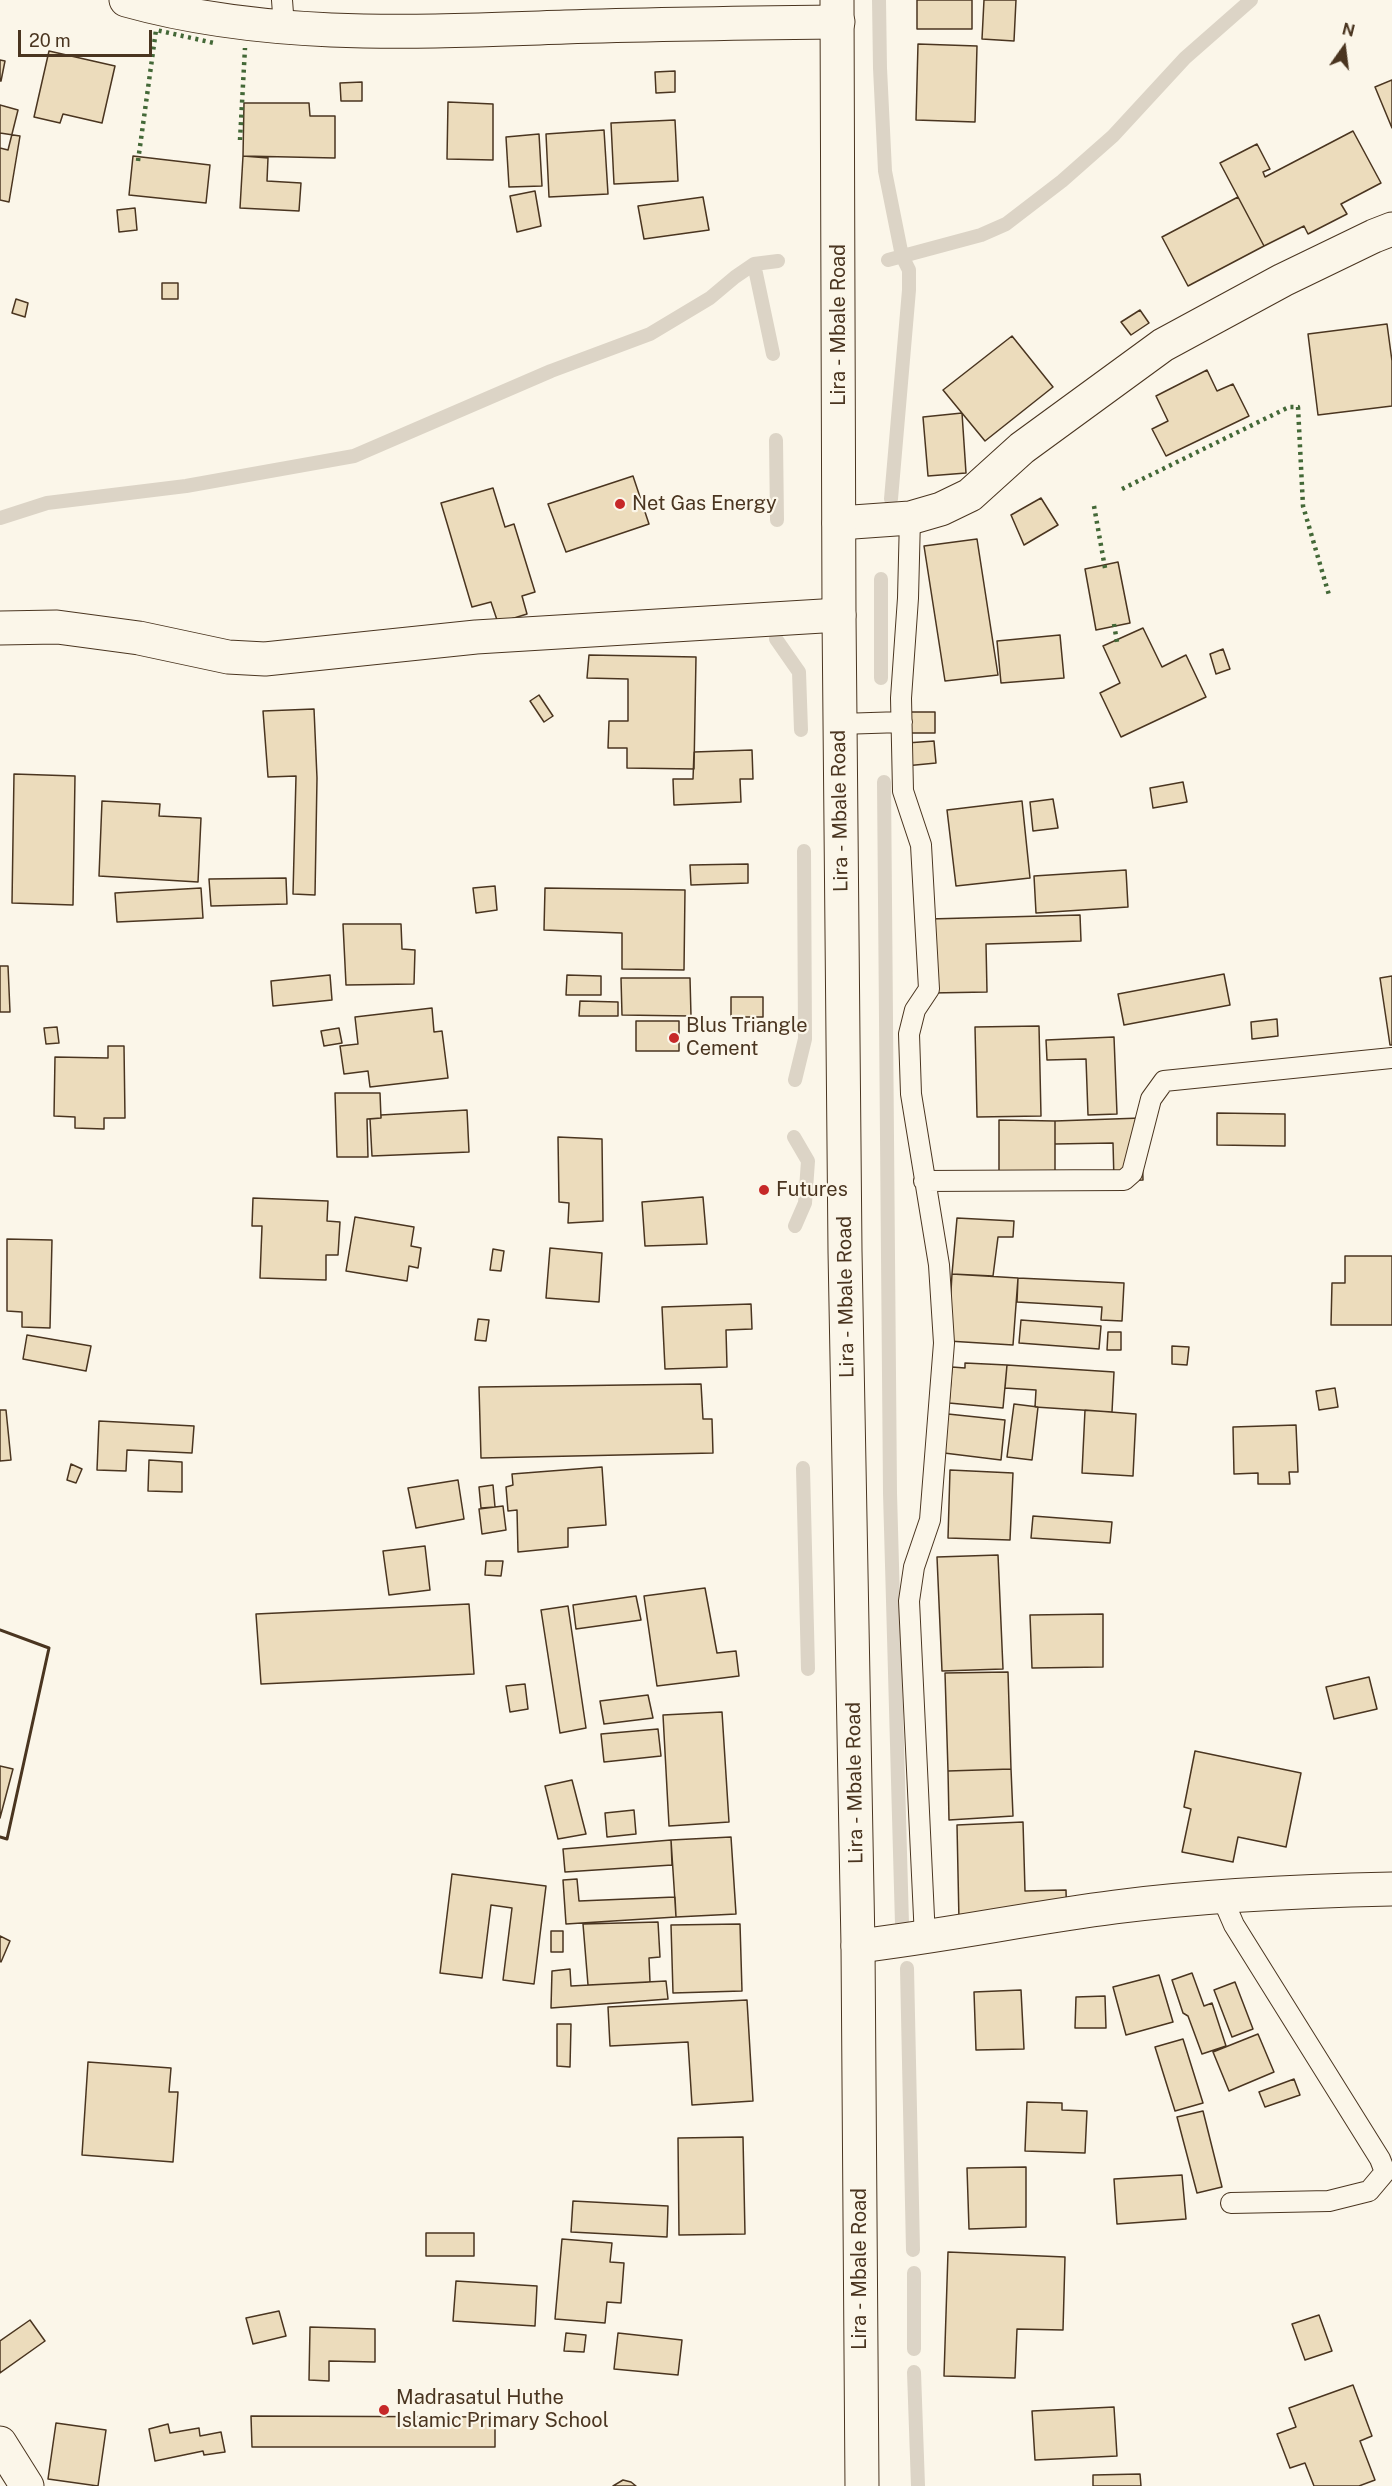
<!DOCTYPE html>
<style>
body{margin:0}
#map{position:relative;width:1392px;height:2486px;overflow:hidden;background:#fbf6e9;font-family:"Public Sans",sans-serif}
canvas{display:block}
.north{position:absolute;left:1314px;top:18px;width:60px;height:60px;-webkit-text-stroke:4px #fbf6e9;paint-order:stroke;rotate:14deg;font-size:16px;font-weight:700;line-height:24px;text-align:center;color:#4a3520}
.north::after{content:'';display:block;margin:auto;width:21px;height:27px;background:#4a3520;clip-path:polygon(50% 0,100% 100%,50% 72%,0 100%)}
.scale{position:absolute;left:18px;top:30px;width:134px;height:27px;box-sizing:border-box;border:3px solid #4a3520;border-top:0;padding-left:8px;font-size:18px;line-height:21px;white-space:nowrap;color:#4a3520;-webkit-text-stroke:4px #fbf6e9;paint-order:stroke}
</style>
<div id="map">
<canvas width="1392" height="2486"></canvas>
<div class="north">N</div>
<div class="scale">20 m</div>
</div>
<script>
const ctx = document.querySelector('canvas').getContext('2d');
ctx.lineJoin = 'round';
function stroke(path, color, width, dash) {
  ctx.strokeStyle = color;
  ctx.lineWidth = width;
  ctx.lineCap = dash ? 'butt' : 'round';
  ctx.setLineDash(dash || []);
  ctx.stroke(path);
}
function paint(path, color) {
  ctx.fillStyle = color;
  ctx.fill(path, 'evenodd');
}
function drawText(font, color, halo, rows, align = 'center') {
  ctx.font = font + ' "Public Sans",sans-serif';
  ctx.lineWidth = 4.5;
  ctx.setLineDash([]);
  ctx.textBaseline = 'middle';
  ctx.strokeStyle = halo;
  ctx.fillStyle = color;
  for (const [text, x, y, turn = 0] of rows) {
    ctx.save();
    ctx.translate(x, y);
    ctx.rotate((+turn || 0) * Math.PI / 180);
    ctx.textAlign = isNaN(turn) ? turn : align;
    if (halo) ctx.strokeText(text, 0, 0);
    ctx.fillText(text, 0, 0);
    ctx.restore();
  }
}
stroke(new Path2D(`
 M879 0 880 68 885 171 902 256 909 270V290L891 499
 M888 260 981 235 1006 224 1062 181 1113 136 1185 58 1251 0
 M754 264 773 354
 M776 440 777 520
 M0 518 47 503 186 486 354 456 551 371 650 334 710 298 735 277 754 264 778 261
 M881 579V678
 M776 639 799 672 801 730
 M884 782 890 1493 902 1924
 M795 1080 805 1039 804 851
 M794 1137 808 1161 805 1203 795 1226
 M803 1468 808 1669
 M907 1968 913 2250
 M914 2349V2273
 M914 2372 918 2486`), '#dcd4c6', 14);
const building = new Path2D(`
 M917 0H972V29H917Z
 M984 0H1016L1014 41 982 39Z
 M918 44 977 46 975 122 916 120Z
 M49 51 115 66 102 123 63 114 60 123 34 117Z
 M0 60 5 61 1 81H0Z
 M675 71V92L656 93 655 72Z
 M1392 80V128L1375 87Z
 M362 82V101H341L340 83Z
 M448 102 493 104V160L447 159Z
 M244 103H309L310 116H335V158L243 156Z
 M0 105 18 110 8 150 0 148Z
 M675 120 678 181 614 184 611 123Z
 M604 130 608 194 549 197 546 134Z
 M1353 131 1381 183 1341 204 1347 214 1308 234 1304 226 1264 246 1220 163 1257 144 1270 169 1263 172 1265 177Z
 M0 133 20 136 9 202 0 200Z
 M539 134 542 186 509 187 506 137Z
 M133 156 210 165 206 203 129 195Z
 M243 156 268 158 267 181 301 183 299 211 240 208Z
 M535 191 541 226 517 232 510 196Z
 M703 197 709 230 644 239 638 206Z
 M1238 197 1264 246 1188 286 1162 237Z
 M135 208 137 230 119 232 117 210Z
 M162 283H178V299H162Z
 M16 299 28 303 25 317 12 313Z
 M1140 310 1149 323 1131 335 1121 322Z
 M1387 324 1392 361V406L1318 415 1308 334Z
 M1012 336 1053 387 985 441 943 390Z
 M1207 370 1217 391 1233 384 1249 416 1166 456 1152 429 1168 421 1156 396Z
 M962 413 966 473 928 476 923 417Z
 M633 476 649 524 566 552 548 504Z
 M493 488 505 527 514 524 535 592 522 596 527 614 498 623 491 602 472 607 441 503Z
 M1041 498 1058 525 1024 545 1011 515Z
 M977 539 998 675 945 681 924 546Z
 M1118 562 1130 623 1096 630 1085 569Z
 M1143 628 1162 667 1186 655 1206 697 1121 737 1100 693 1120 683 1103 646Z
 M1060 635 1064 678 1001 683 997 641Z
 M1223 649 1230 669 1216 674 1210 654Z
 M589 655 696 657 694 769 627 768V748H608L609 721H628V679L587 678Z
 M539 695 553 716 544 722 530 701Z
 M314 709 317 778 315 895 293 894 296 776 268 777 263 711Z
 M911 712H935V733H911Z
 M934 741 936 763 895 767 893 744Z
 M752 750 753 779H740L741 802 674 805 673 779H693L694 752Z
 M14 774 75 776 73 905 12 903Z
 M1183 782 1187 802 1153 808 1150 788Z
 M1053 799 1058 828 1033 831 1030 802Z
 M102 801 160 804 159 816 201 818 198 882 99 876Z
 M1022 801 1030 878 956 886 947 810Z
 M748 864V883L691 885 690 865Z
 M1126 870 1128 907 1036 913 1034 876Z
 M286 878 287 904 211 906 209 879Z
 M495 886 497 910 476 913 473 888Z
 M201 888 203 918 117 922 115 893Z
 M545 888 685 890 684 970 622 969V933L544 930Z
 M1080 915 1081 941 986 944 987 992 931 993 929 919Z
 M343 924H401L402 949 415 950 414 984 346 985Z
 M0 966H8L10 1012H0Z
 M1224 974 1230 1005 1124 1025 1118 994Z
 M330 975 332 1000 273 1006 271 981Z
 M567 975 601 976V995H566Z
 M1392 976V1045H1390L1380 978Z
 M621 978H690L691 1016 622 1015Z
 M731 997H763V1017H731Z
 M580 1001 618 1002V1016H579Z
 M432 1008 434 1032 442 1031 448 1078 370 1087 368 1071 344 1074 340 1046 358 1044 355 1017Z
 M1277 1019 1278 1036 1252 1039 1251 1022Z
 M636 1021H679V1051H636Z
 M1039 1026 1041 1116 977 1117 975 1027Z
 M57 1027 59 1043 46 1044 44 1028Z
 M339 1028 342 1043 324 1046 321 1031Z
 M1114 1037 1117 1114 1088 1115 1086 1059 1047 1060 1046 1040Z
 M108 1046H124L125 1118H104V1129L75 1128V1117L54 1116 55 1057 108 1058Z
 M335 1093H380L381 1118 367 1119 368 1157H337Z
 M467 1110 469 1152 372 1156 370 1119 381 1118V1115Z
 M1217 1113 1285 1114V1146L1217 1145Z
 M1141 1118 1143 1180 1114 1181 1113 1143 1055 1144V1121Z
 M999 1120 1055 1121V1179L999 1180Z
 M558 1137 602 1139 603 1221 568 1223 569 1203 559 1202Z
 M703 1197 707 1244 645 1246 642 1202Z
 M253 1198 328 1201 327 1221 340 1222 338 1255H326V1280L260 1278 262 1226H252Z
 M355 1217 414 1227 411 1246 421 1248 418 1268 409 1266 407 1281 346 1271Z
 M957 1218 1014 1221 1013 1237H998L993 1276 952 1274Z
 M7 1239 52 1240 50 1328 22 1327V1312L7 1311Z
 M550 1248 602 1253 599 1302 546 1298Z
 M493 1249 504 1251 501 1271 490 1270Z
 M1345 1256H1392V1325H1331L1332 1283H1345Z
 M952 1274 1018 1278 1013 1345 948 1341Z
 M1018 1278 1124 1283 1122 1321 1101 1320 1102 1307 1017 1302Z
 M751 1304 752 1329 726 1330 727 1367 665 1369 662 1307Z
 M478 1319 489 1320 486 1341 475 1340Z
 M1021 1320 1101 1326 1099 1349 1019 1343Z
 M1108 1332H1121V1350H1107Z
 M27 1335 91 1346 86 1371 23 1359Z
 M1172 1346 1189 1347 1187 1365 1172 1364Z
 M965 1363 1007 1365 1003 1408 949 1403 952 1367 965 1368Z
 M1007 1365 1114 1372 1112 1412 1035 1407 1036 1390 1005 1388Z
 M701 1384 703 1419H712L713 1453 481 1458 479 1387Z
 M1335 1388 1338 1407 1319 1410 1316 1391Z
 M1014 1404 1038 1407 1032 1460 1007 1457Z
 M0 1410H6L11 1460 0 1461Z
 M1085 1410 1136 1414 1133 1476 1082 1473Z
 M948 1414 1005 1420 1001 1460 944 1453Z
 M99 1421 194 1426 192 1453 127 1450 126 1471 97 1470Z
 M1296 1425 1298 1472H1289L1290 1484H1258V1473L1234 1474 1233 1427Z
 M149 1460 182 1462V1492L148 1491Z
 M71 1464 82 1469 76 1483 67 1480Z
 M602 1467 606 1525 568 1528V1547L518 1552 517 1510 508 1511 506 1487 513 1485 512 1474Z
 M950 1470 1013 1473 1010 1540 948 1538Z
 M458 1480 464 1519 416 1528 408 1488Z
 M493 1485 495 1507 481 1508 479 1487Z
 M503 1506 506 1530 482 1534 479 1509Z
 M1033 1516 1112 1522 1110 1543 1031 1538Z
 M425 1546 430 1590 389 1595 383 1551Z
 M998 1555 1003 1669 942 1671 937 1557Z
 M486 1561H503L501 1576 485 1575Z
 M705 1588 717 1653 736 1651 739 1676 657 1686 644 1596Z
 M636 1596 641 1620 576 1629 573 1605Z
 M469 1604 474 1674 261 1684 256 1614Z
 M568 1606 586 1728 560 1733 541 1610Z
 M1103 1614V1667L1032 1668 1030 1615Z
 M1008 1672 1011 1769 948 1771 945 1673Z
 M1369 1677 1377 1709 1334 1719 1326 1687Z
 M525 1684 528 1709 510 1712 506 1686Z
 M648 1695 653 1718 604 1724 600 1701Z
 M722 1712 729 1822 669 1826 663 1715Z
 M658 1729 661 1756 604 1762 601 1734Z
 M1195 1751 1301 1773 1286 1847 1238 1837 1233 1862 1182 1852 1191 1809 1184 1807Z
 M0 1766 13 1769 0 1818Z
 M1011 1769 1013 1816 949 1820 948 1771Z
 M572 1780 586 1834 558 1839 545 1786Z
 M634 1810 636 1834 607 1837 605 1813Z
 M1023 1822 1025 1891 1066 1890 1067 1926 959 1921 957 1825Z
 M731 1837 736 1914 676 1917 671 1840Z
 M671 1840 672 1865 565 1872 563 1849Z
 M452 1874 546 1886 534 1984 503 1980 512 1908 491 1905 482 1978 440 1973Z
 M577 1879 579 1901 675 1897 676 1917 566 1924 563 1880Z
 M658 1922 660 1957 649 1958 650 1982 588 1985 583 1924Z
 M740 1924 742 1991 673 1993 671 1925Z
 M551 1931H563V1952H551Z
 M0 1936 10 1941 1 1962 0 1961Z
 M570 1969 571 1986 666 1981 668 1999 551 2008 552 1971Z
 M1192 1973 1204 2006 1212 2003 1226 2046 1202 2054 1188 2016 1183 2013 1172 1980Z
 M1159 1975 1173 2022 1126 2035 1113 1987Z
 M1235 1982 1253 2029 1232 2037 1214 1990Z
 M1021 1990 1024 2049 976 2050 974 1992Z
 M1105 1996 1106 2028H1075L1076 1997Z
 M747 2000 753 2101 692 2105 688 2042 610 2046 608 2007Z
 M557 2024H571L570 2067 557 2066Z
 M1258 2034 1274 2072 1229 2091 1213 2052Z
 M1183 2039 1203 2103 1175 2111 1155 2047Z
 M88 2062 171 2068 169 2092H178L173 2162 82 2155Z
 M1294 2079 1300 2095 1265 2107 1259 2092Z
 M1027 2102 1062 2103V2110L1087 2111 1085 2153 1025 2151Z
 M1203 2111 1222 2187 1197 2193 1177 2117Z
 M743 2137 745 2234 679 2235 678 2138Z
 M1026 2167V2227L969 2229 967 2168Z
 M1182 2175 1186 2219 1117 2224 1114 2179Z
 M573 2201 668 2206 667 2237 571 2232Z
 M426 2233H474V2256H426Z
 M562 2239 612 2243 610 2262 624 2263 621 2303 607 2302 605 2323 555 2319Z
 M948 2252 1065 2257 1063 2330 1017 2329 1015 2378 944 2376Z
 M456 2281 537 2286 535 2326 453 2321Z
 M279 2311 286 2336 253 2344 246 2318Z
 M1319 2315 1332 2351 1305 2360 1292 2324Z
 M30 2320 45 2341 0 2373V2341Z
 M310 2327 375 2329V2362L329 2361V2381L309 2380Z
 M566 2333 586 2335 584 2352 564 2351Z
 M618 2333 682 2340 678 2375 614 2369Z
 M1353 2385 1372 2436 1360 2441 1375 2480 1359 2486H1314L1305 2463 1290 2468 1277 2434 1296 2427 1289 2408Z
 M1114 2407 1117 2456 1035 2460 1032 2411Z
 M251 2416 495 2417V2447H252Z
 M56 2423 106 2430 98 2486 48 2479Z
 M168 2424 170 2433 199 2428 200 2436 221 2432 225 2452 204 2455 203 2451 155 2461 149 2429Z
 M1140 2474 1141 2486H1093V2475Z
 M623 2480 631 2482 636 2486H613Z`);
paint(building, '#ecdcbc');
stroke(building, '#4a3520', 1.5);
const lane = new Path2D(`
 M282 0 284 27
 M910 518 908 598 901 698 903 791 921 845 929 989 915 1010 909 1034 911 1094 939 1265 944 1343 930 1520 914 1567 909 1601 925 1938
 M840 724 902 722
 M924 1181 1124 1180 1132 1173 1151 1099 1164 1081 1392 1058
 M1221 1895 1234 1925 1380 2159 1385 2172 1369 2191 1329 2201 1231 2203`);
const street = new Path2D(`
 M126 0C269 40 418 32 565 27 656 24 747 23 838 22
 M839 523 910 518 941 509 970 495 1022 448 1163 345 1283 280 1374 236 1392 229
 M0 628 57 627 139 638 228 657 265 659 476 637 839 615
 M858 1946C944 1936 1029 1918 1115 1907 1207 1895 1299 1891 1392 1889
 M0 2443 27 2486`);
const primary = new Path2D(`
 M837 0 839 615 845 1251 858 1946 862 2486`);
stroke(lane, '#4a3520', 22);
stroke(street, '#4a3520', 35);
stroke(primary, '#4a3520', 35);
stroke(lane, '#fbf6e9', 20);
stroke(street, '#fbf6e9', 33);
stroke(primary, '#fbf6e9', 33);
stroke(new Path2D(`
 M240 140 245 48
 M138 161 156 30 214 43
 M1122 489 1289 407H1298L1303 506 1329 595
 M1094 506 1105 568
 M1114 624 1117 642`), '#436837', 4.5, [3, 4.5]);
stroke(new Path2D(`
 M0 1630 49 1648 7 1839 0 1837`), '#4a3520', 3);
for (const [x, y, r, color] of [
 [620,504,6,"#c62828"],
 [674,1038,6,"#c62828"],
 [764,1190,6,"#c62828"],
 [384,2410,6,"#c62828"]
]) {
  const dot = new Path2D();
  dot.arc(x, y, r, 0, 2 * Math.PI);
  ctx.fillStyle = color;
  ctx.fill(dot);
  stroke(dot, '#fbf6e9', 2);
}
drawText('20px', '#4a3520', '#fbf6e9', [
 ["Lira - Mbale Road",839,325,-90],
 ["Lira - Mbale Road",840,811,-91],
 ["Lira - Mbale Road",846,1297,-91],
 ["Lira - Mbale Road",855,1783,-91],
 ["Lira - Mbale Road",860,2269,-90]
]);
drawText('20px', '#4a3520', '#fbf6e9', [
 ["Net Gas Energy",632,504],
 ["Blus Triangle",686,1026],
 ["Cement",686,1049],
 ["Futures",776,1190],
 ["Madrasatul Huthe",396,2398],
 ["Islamic Primary School",396,2421]
], 'left');
</script>
